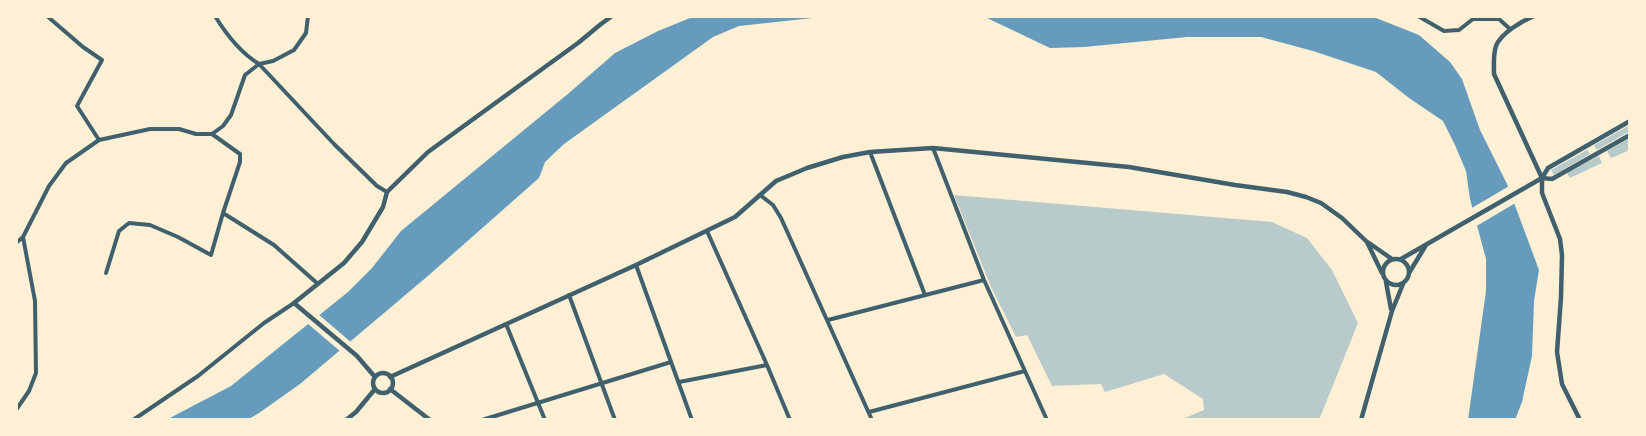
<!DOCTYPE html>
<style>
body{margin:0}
#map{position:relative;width:1646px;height:436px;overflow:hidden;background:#fdf0d5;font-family:"Playfair Display",serif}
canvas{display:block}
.frame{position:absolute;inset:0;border:18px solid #fdf0d5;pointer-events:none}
</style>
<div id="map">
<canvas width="1646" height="436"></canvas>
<div class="frame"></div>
</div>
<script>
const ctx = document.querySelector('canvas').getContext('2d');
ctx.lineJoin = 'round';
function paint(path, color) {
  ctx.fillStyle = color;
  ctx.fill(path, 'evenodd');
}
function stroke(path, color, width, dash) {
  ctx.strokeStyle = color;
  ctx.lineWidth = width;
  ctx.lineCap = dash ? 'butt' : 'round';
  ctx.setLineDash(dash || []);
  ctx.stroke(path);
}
paint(new Path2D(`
 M1630 125V131L1597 150 1594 145Z
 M1630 138V150L1611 158 1607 151Z
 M1587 150 1590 154 1554 175 1551 170Z
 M1599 156 1602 163 1570 178 1567 173Z
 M954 195 1272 222 1307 238 1332 270 1358 323 1319 420H1180L1204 410 1203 399 1164 374 1105 392 1101 384 1052 386 1027 335 1016 337 991 287Z`), '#b9caca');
paint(new Path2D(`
 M695 16H854L813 18 739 26 713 37 564 144 545 162 539 178 429 275 300 384 259 413 247 420H166L231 386 348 292 372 268 401 231 569 93 615 53 658 31Z
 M976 16H1371L1419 35 1450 62 1462 79 1480 130 1507 184 1539 270 1534 301 1532 356 1522 402 1515 420H1468L1486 291V259L1470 199 1466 171 1455 145 1443 121 1409 98 1376 72 1313 51 1261 37H1187L1084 47 1050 48 987 18Z`), '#669bbc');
paint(new Path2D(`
 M1511 185 1517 202 1475 227 1470 209Z
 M318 314 352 343 341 352 307 323Z`), '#fdf0d5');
stroke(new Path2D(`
 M47 16 83 47 102 60 77 106 99 140
 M215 16C226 34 241 53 259 64L334 144 377 186 387 192
 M1418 16 1444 31 1459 30 1473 19H1499L1510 29
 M212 134 240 154V162L223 213 274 245 318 284
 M933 148 984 280 1047 420
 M870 152 925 295
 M760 195 773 205 781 218 872 420
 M707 231 767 365 790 420
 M16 243 23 237
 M636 265 692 420
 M106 273 119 231 129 223 150 225 178 237 211 255 223 213
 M569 295 615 420
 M828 320 984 280
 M506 324 545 420
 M679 382 767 365
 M16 410 29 391 36 373 35 301 23 237 49 186 66 163 99 140 150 129H179L196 134H212L223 126 231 115 245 75 259 64 273 61 294 50 306 33 308 16
 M869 412 1025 371
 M133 420 198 376 264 323 294 303
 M482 420 671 362`), '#3f606c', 4);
stroke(new Path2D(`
 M1534 16C1522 21 1501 33 1496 46 1493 54 1494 65 1494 74L1542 178V193L1560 239 1562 255 1561 297 1557 352 1562 384 1580 420
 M1542 178 1552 179 1630 135
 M1367 242 1382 273
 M1383 272a13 13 0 1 1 26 0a13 13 0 1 1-26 0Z
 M1401 259 1542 178 1548 168 1630 121
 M1409 273 1426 245
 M1386 282 1391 309
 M373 383a10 10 0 1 1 20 0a10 10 0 1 1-20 0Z
 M375 377 357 356 294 303 344 263 362 242 383 207 387 192 428 152 578 43 601 24 612 16
 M390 377 636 265 735 217 776 181 807 168 843 157 870 152 933 148 1129 167 1235 185 1287 192 1306 197 1321 203 1342 218 1366 241 1392 259
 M390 389 430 420
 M346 420 356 412 375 389
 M1361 420 1392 311 1403 284`), '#3f606c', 4.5);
</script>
